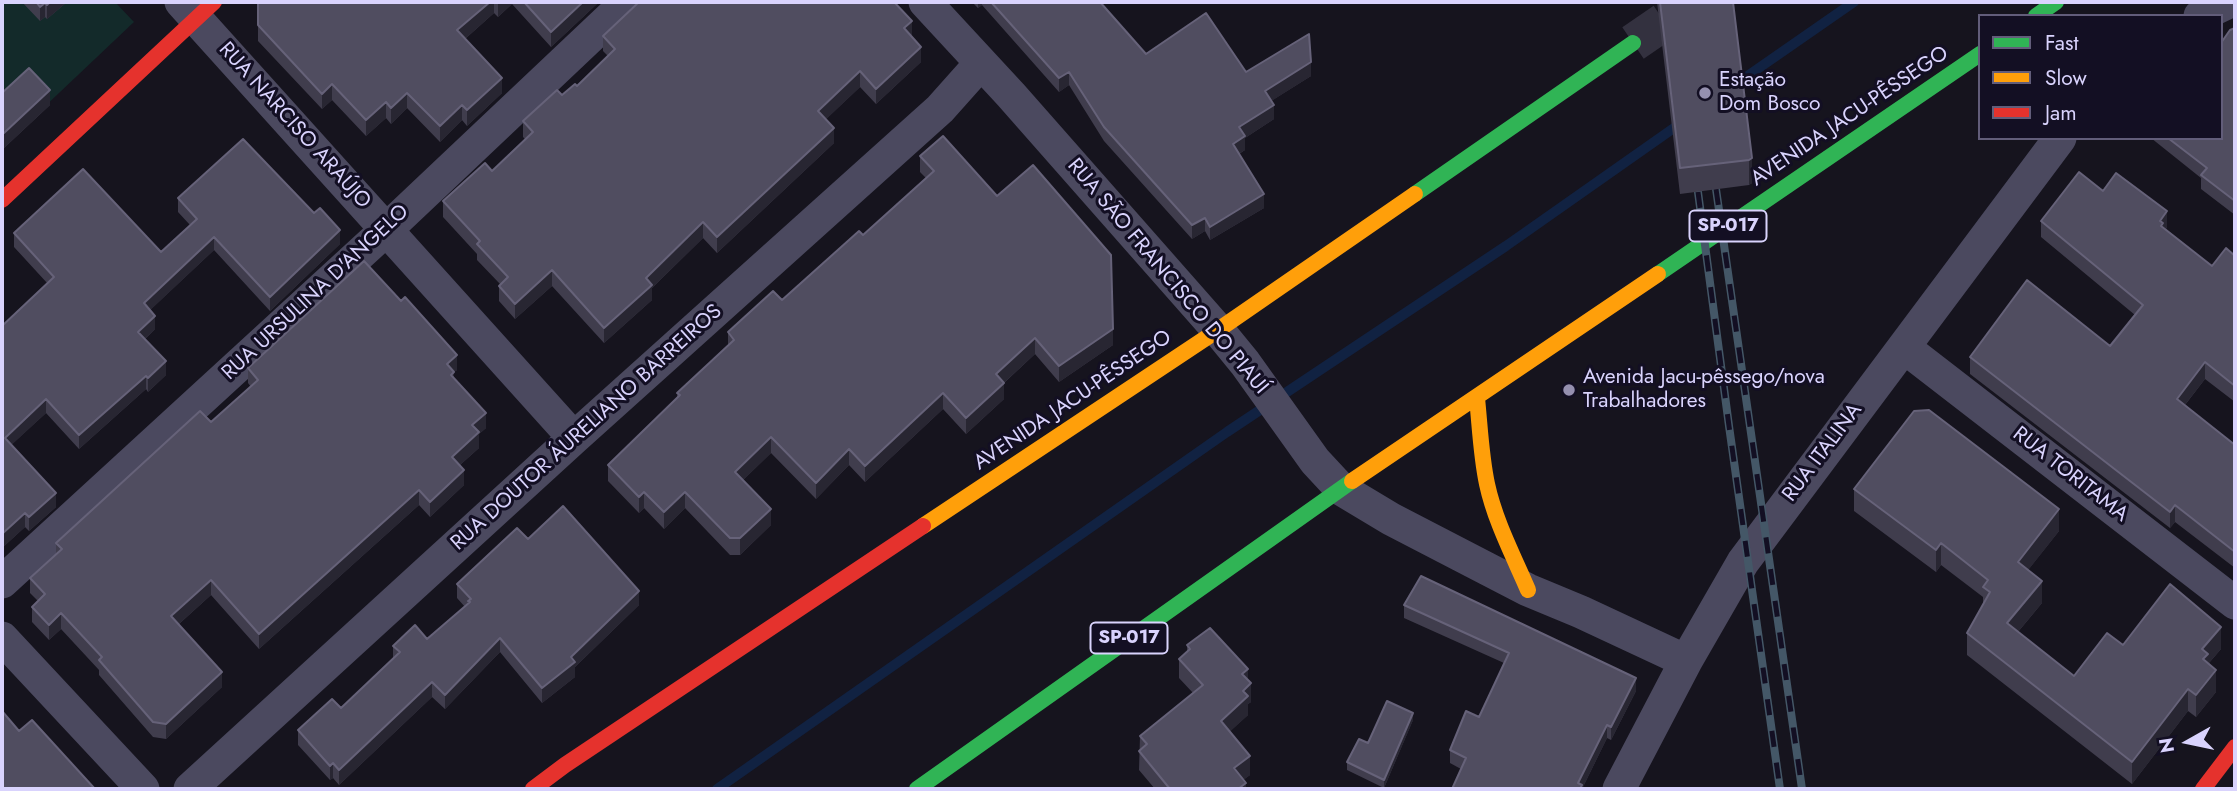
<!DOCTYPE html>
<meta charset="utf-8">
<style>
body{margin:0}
#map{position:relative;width:2237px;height:791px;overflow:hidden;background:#16141e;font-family:Jost,sans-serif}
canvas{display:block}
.frame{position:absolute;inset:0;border:4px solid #d9d3fd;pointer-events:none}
.legend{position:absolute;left:1978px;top:14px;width:245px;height:126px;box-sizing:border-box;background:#130f23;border:2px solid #625d7a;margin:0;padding:9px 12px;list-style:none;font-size:21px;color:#d9d3fd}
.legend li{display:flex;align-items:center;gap:14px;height:35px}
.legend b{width:35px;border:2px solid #625d7a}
.north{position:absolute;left:2153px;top:707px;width:70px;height:70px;-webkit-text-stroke:5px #130f23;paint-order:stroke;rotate:261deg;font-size:19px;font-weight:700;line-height:28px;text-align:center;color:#d9d3fd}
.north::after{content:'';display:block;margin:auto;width:24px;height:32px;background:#d9d3fd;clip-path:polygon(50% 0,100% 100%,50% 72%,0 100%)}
</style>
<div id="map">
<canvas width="2237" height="791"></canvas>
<div class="frame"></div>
<ul class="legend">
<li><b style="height:9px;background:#30b455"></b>Fast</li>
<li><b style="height:9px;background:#ff9f0a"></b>Slow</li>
<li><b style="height:9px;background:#e5322d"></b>Jam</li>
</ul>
<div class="north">N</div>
</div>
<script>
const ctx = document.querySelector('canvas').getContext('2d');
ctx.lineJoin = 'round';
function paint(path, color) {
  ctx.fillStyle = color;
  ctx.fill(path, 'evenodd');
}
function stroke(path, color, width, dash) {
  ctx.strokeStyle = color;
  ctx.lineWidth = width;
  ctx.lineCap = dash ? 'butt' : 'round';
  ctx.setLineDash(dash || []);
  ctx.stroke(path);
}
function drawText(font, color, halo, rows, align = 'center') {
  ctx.font = font + ' Jost,sans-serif';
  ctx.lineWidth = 6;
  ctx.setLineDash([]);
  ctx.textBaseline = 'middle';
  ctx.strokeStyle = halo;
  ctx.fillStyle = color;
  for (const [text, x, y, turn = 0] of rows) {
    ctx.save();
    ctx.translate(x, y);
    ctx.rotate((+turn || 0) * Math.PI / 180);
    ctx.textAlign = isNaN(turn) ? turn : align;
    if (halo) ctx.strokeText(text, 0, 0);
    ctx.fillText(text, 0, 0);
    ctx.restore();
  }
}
paint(new Path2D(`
 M2 2H115L134 22 2 147Z`), '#132a2a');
stroke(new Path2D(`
 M1733 86 1854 2
 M717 789 1227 432 1506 246 1681 123`), '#112242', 10);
stroke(new Path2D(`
 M1633 43 1693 2`), '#33313f', 38, [38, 19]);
stroke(new Path2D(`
 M181 2 574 438
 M925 2 1011 95 1218 330 1245 363 1315 461 1341 489 1391 519 1528 590 1581 612 1686 661
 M2200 16 2229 2
 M1905 348 2235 603
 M2 582 387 229 627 2
 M2 638 143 789
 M190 789 574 438 940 109 981 63
 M1619 789 1686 661 1743 562 2060 138`), '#4b495f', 33);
stroke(new Path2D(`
 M2036 16 2056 2
 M1415 194 1633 43
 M1658 274 1980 54
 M917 789 1352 481`), '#30b455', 16);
stroke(new Path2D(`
 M1477 398C1480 427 1481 456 1487 484 1495 521 1513 555 1528 590
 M1352 481 1658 274
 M923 526 1218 330 1415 194`), '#ff9f0a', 16);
stroke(new Path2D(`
 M2 200 214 2
 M533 789 565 765 923 526
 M2203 789 2235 747`), '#e5322d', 16);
const rail = new Path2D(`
 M1716 189 1802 789
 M1698 192 1729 426 1780 789`);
stroke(rail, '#445767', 8);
stroke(rail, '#130f23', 5, [16]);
paint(new Path2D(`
 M22 2H67L47 19 45 17 40 21Z
 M260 2H599L551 47 512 4 498 17 494 13 465 39 502 93 467 126 462 120 440 142 407 108 391 124 386 118 366 136 332 100 322 109 258 41V3Z
 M972 2H1100L1146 54 1246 72 1311 76 1271 101 1274 119 1245 138V150L1239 154 1264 208 1210 240 1205 231 1192 239 1104 141 1069 85 1059 92 982 5 978 8Z
 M1657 2H1733L1752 183 1749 185 1680 194Z
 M2235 28V215L2201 189V178L2151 138H2221Z
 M603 36 912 37 921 62 876 104 860 87 826 119 834 143 717 253 703 238 652 288V300L604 343 552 286 515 319 499 301V286L500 284 477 260V254L443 217V201L492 171 525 139 523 137V121L577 86 608 56 603 51Z
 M2 93 50 105 4 148 2 146Z
 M920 156 1113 345 1059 382 1035 354 1004 383V399L966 434 943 409 865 482 849 465 816 499 771 453 743 480 771 525 740 555H730L685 508 664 529 644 508 639 513 608 481V465L677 397V393L728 346V332L782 300 863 235 926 178 920 172Z
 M2103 191 2167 227 2166 229 2212 266 2235 256V402L2205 379 2185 405 2235 445V568L2175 522 2170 528 1970 374V357L2110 346 2135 315 2041 237V221Z
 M178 198 340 244 270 311 214 250 150 310 155 329 145 339 166 375 148 392 146 389 79 449 46 413 11 445 56 507 29 531 25 527 2 548V326L48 284 14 247V233L161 252 190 225 178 212Z
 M248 368 457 370 454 372V378L486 428 479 434V448L460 465 464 485 430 517 419 505 259 649 211 595 179 624 222 687 166 739 153 737 99 675V670L61 629 49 640 32 622V607L38 601 30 593V578L56 554V543L211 422 251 387 248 383Z
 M1854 489 2059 531 2028 570 2042 603 2018 632 2074 676 2123 645 2221 649 2209 663 2216 692 2196 717 2188 711 2132 784 1967 655V633L1983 605V597L1941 565 1936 572 1854 511Z
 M528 539 639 605 575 667V677L542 703 500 652 445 709 432 697 339 785 333 778 330 780 298 745V730L341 708 393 658V646L427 639 465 607 457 598V584Z
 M1404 605 1636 691 1611 740 1607 738 1582 789 1461 769 1450 763V750L1479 717 1504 663 1404 618Z
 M1187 645 1248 680 1251 702 1248 704V715L1230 731 1250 775 1243 780 1246 789H1155L1139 770 1140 736 1193 693 1179 678V659L1187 652Z
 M1413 720 1384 788 1347 770V762L1368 743Z`), '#403d4d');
paint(new Path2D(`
 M50 2H67L47 19V5Z
 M490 2H494V13L457 46V30Z
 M498 2H512V4L498 17Z
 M583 2H599L551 47V32Z
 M978 2H982V5L978 8Z
 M45 3V17L40 21V7Z
 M912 21V36L904 28Z
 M921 47V62L876 104V89Z
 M1311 62V76L1265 105V91Z
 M860 71V87L818 127V111Z
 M1069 72V85L1059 92V78Z
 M502 78V93L467 126V110Z
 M332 84V100L322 109V94Z
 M50 90V105L4 148V133Z
 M407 93V108L391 124V108Z
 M386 102V118L366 136V120Z
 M462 105V120L440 142V126Z
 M1274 105V119L1245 138V150L1233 157V144L1239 127Z
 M834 128V143L717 253V237Z
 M1752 158V183L1749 185V160Z
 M1264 194V208L1210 240V227Z
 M2167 211V227L2163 233 2160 221Z
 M1205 218V231L1192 239V225Z
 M703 222V238L652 288V300L604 343V328L646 278Z
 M340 230V244L270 311V297Z
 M214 237V250L144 316V303Z
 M552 270V286L515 319V304Z
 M155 316V329L138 345V332Z
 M1113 329V345L1059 382V366Z
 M1035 338V354L996 390V374Z
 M457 355V370L454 372V387L447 364Z
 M166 361V375L148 392V378Z
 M2205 362V379L2177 415V399Z
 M146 376V389L79 449V435Z
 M1004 383V399L966 434V418Z
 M943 393V409L865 482V466Z
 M46 399V413L5 451V438Z
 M486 413V428L479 434V448L452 472V457L472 425Z
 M771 437V453L735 488V472Z
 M849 449V465L816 499V483Z
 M464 470V485L430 517V502Z
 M419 490V505L259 649V634Z
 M644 492V508L639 513V497Z
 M685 492V508L664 529V512Z
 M56 493V507L29 531V517Z
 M2175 505V522L2170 528V512Z
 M771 509V525L740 555V538Z
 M2059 509V531L2018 583V562Z
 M25 513V527L2 548V534Z
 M1941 543V565L1936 572V550Z
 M211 580V595L171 631V616Z
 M2042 581V603L2007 645V623Z
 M639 591V605L575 667V677L542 703V688L571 657Z
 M61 613V629L49 640V625Z
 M2221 627V649L2208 664 2203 681 2202 649Z
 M500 638V652L445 709V695Z
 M1248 669V686L1251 683V702L1248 704V715L1221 740V721L1242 674Z
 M2216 670V692L2196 717V695Z
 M222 672V687L166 739V724Z
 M1636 678V691L1611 740V727Z
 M432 682V697L339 785V770Z
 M2188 689V711L2132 784V762Z
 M1413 713V720L1384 788V780Z
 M1607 725V738L1582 789H1578V783Z
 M1250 756V775L1234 787V768Z
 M333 763V778L330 780V766Z
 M1246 783V789H1238Z`), '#282632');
const building = new Path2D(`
 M36 2H50L47 5 45 3 40 7Z
 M260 2H490L457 30 502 78 467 110 462 105 440 126 407 93 391 108 386 102 366 120 332 84 322 94 258 25V3Z
 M524 2H583L551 32Z
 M639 2H894L912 21 904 28 921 47 876 89 860 71 818 111 834 128 717 237 703 222 646 278 652 285 604 328 552 270 515 304 499 286 508 277 477 244 480 241 443 201 485 163 492 171 533 132 523 121 557 90 562 95 575 84 577 86 615 49 603 36Z
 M991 2H1100L1146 54 1206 13 1246 72 1309 34 1311 62 1265 91 1274 105 1239 127 1245 136 1233 144 1264 194 1210 227 1205 218 1192 225 1104 127 1069 72 1059 78Z
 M1660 2H1733L1752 158 1749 160 1680 168Z
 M2235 28V201L2201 175 2207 168 2168 138H2221V43L2230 30Z
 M29 68 50 90 4 133 2 131V93Z
 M943 136 997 196 1033 165 1111 255 1113 329 1059 366 1035 338 996 374 1004 383 966 418 943 393 865 466 849 449 816 483 771 437 735 472 771 509 740 538H730L685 492 664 512 644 492 639 497 608 465 680 395 677 393 734 340 728 332 773 291 782 300 859 231 863 235 934 171 920 156Z
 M243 139 314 213 320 208 340 230 270 297 214 237 144 303 155 316 138 332 166 361 148 378 146 376 79 435 46 399 5 438 56 493 29 517 25 513 2 534V326L54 277 14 233 83 169 161 252 197 219 178 198Z
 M2079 172 2103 191 2116 173 2167 211 2160 221 2163 223 2161 226 2212 266 2226 248 2235 256V386L2205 362 2177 399 2235 445V552L2175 505 2170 512 1970 357 2027 280 2110 346 2143 305 2041 221Z
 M364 261 401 301 405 297 457 355 447 364 454 372 451 375 486 413 472 425 479 432 452 457 464 470 430 502 419 490 259 634 211 580 171 616 222 672 166 724 153 722 99 660 102 657 61 613 49 625 32 607 45 594 30 578 62 549 56 543 200 411 211 422 258 380 248 368Z
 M1929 410 2059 509 2018 562 2042 581 2007 623 2074 676 2107 633 2123 645 2170 584 2221 627 2202 649 2208 654 2203 659 2216 670 2196 695 2188 689 2132 762 1967 633 1990 592 1983 587 1988 580 1941 543 1936 550 1854 489 1914 411Z
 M563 506 639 591 571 657 575 662 542 688 500 638 445 695 432 682 339 770 333 763 330 766 298 730 332 699 341 708 400 652 393 646 415 625 427 639 470 602 468 601 471 599 457 584 517 528 528 539Z
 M1421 576 1636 678 1611 727 1607 725 1578 783 1582 785 1580 789H1452L1466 758 1450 750 1466 711 1479 717 1509 653 1404 605Z
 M1210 628 1248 669 1242 674 1251 683 1243 691 1248 696 1221 721 1250 756 1234 768 1246 783 1238 789H1170L1139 751 1147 744 1140 736 1203 685 1179 659 1190 649 1187 645Z
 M1387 701 1413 713 1384 780 1347 762 1359 739 1368 743Z
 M2 711 19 731 32 720 95 789H2Z`);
paint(building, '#504d60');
stroke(building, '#666279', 2);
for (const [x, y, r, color] of [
 [1705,93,7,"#9590af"],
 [1569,390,7,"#9590af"]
]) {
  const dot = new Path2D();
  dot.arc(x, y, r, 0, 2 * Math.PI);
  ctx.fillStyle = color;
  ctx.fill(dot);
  stroke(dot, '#130f23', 2.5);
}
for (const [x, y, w] of [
 [1728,226,77],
 [1129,638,77]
]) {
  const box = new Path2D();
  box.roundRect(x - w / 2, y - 15.5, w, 31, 5);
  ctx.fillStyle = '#130f23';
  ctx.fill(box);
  stroke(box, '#d9d3fd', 2);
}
drawText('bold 19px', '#d9d3fd', null, [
 ["SP-017",1728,226],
 ["SP-017",1129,638]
]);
drawText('21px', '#d9d3fd', '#130f23', [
 ["Estação",1719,81],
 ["Dom Bosco",1719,105],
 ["Avenida Jacu-pêssego/nova",1583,378],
 ["Trabalhadores",1583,402]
], 'left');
drawText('21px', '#d9d3fd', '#130f23', [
 ["AVENIDA JACU-PÊSSEGO",1850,117,-34],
 ["RUA NARCISO ARAÚJO",294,126,48],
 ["RUA SÃO FRANCISCO DO PIAUÍ",1167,277,50],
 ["RUA URSULINA D'ANGELO",316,293,-43],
 ["AVENIDA JACU-PÊSSEGO",1073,401,-34],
 ["RUA DOUTOR ÁURELIANO BARREIROS",587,428,-42],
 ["RUA ITALINA",1823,453,-53],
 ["RUA TORITAMA",2070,475,38]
]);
</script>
